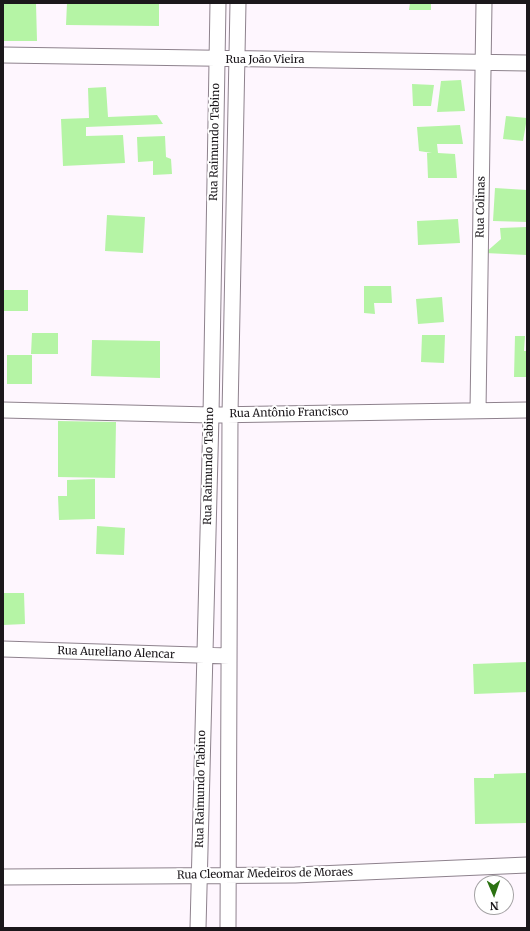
<!DOCTYPE html>
<meta charset="utf-8">
<style>
body{margin:0}
#map{position:relative;width:530px;height:931px;overflow:hidden;background:#fef6fe;font-family:Merriweather,serif}
canvas{display:block}
.frame{position:absolute;inset:0;border:4px solid #1b171b;pointer-events:none}
.north{position:absolute;left:474px;top:875px;width:40px;height:40px;box-sizing:border-box;background:#fff;border:1px solid #a4a2a4;border-radius:50%;rotate:178deg;font-size:11px;font-weight:700;line-height:16px;text-align:center;color:#1b171b}
.north::after{content:'';display:block;margin:auto;width:14px;height:18px;background:#2a7111;clip-path:polygon(50% 0,100% 100%,50% 72%,0 100%)}
</style>
<div id="map">
<canvas width="530" height="931"></canvas>
<div class="frame"></div>
<div class="north">N</div>
</div>
<script>
const ctx = document.querySelector('canvas').getContext('2d');
ctx.lineJoin = 'round';
function paint(path, color) {
  ctx.fillStyle = color;
  ctx.fill(path, 'evenodd');
}
function stroke(path, color, width, dash) {
  ctx.strokeStyle = color;
  ctx.lineWidth = width;
  ctx.lineCap = dash ? 'butt' : 'round';
  ctx.setLineDash(dash || []);
  ctx.stroke(path);
}
function drawText(font, color, halo, rows, align = 'center') {
  ctx.font = font + ' Merriweather,serif';
  ctx.lineWidth = 4;
  ctx.setLineDash([]);
  ctx.textBaseline = 'middle';
  ctx.strokeStyle = halo;
  ctx.fillStyle = color;
  for (const [text, x, y, turn = 0] of rows) {
    ctx.save();
    ctx.translate(x, y);
    ctx.rotate((+turn || 0) * Math.PI / 180);
    ctx.textAlign = isNaN(turn) ? turn : align;
    if (halo) ctx.strokeText(text, 0, 0);
    ctx.fillText(text, 0, 0);
    ctx.restore();
  }
}
paint(new Path2D(`
 M3 3H36L37 41H3Z
 M67 3H159V26L66 25Z
 M410 3H431V10H409Z
 M461 80 465 111 437 112 441 81Z
 M412 84 434 85 431 106H413Z
 M106 87 108 117 157 115 163 124 86 127V136L123 135 125 163 63 166 61 119 89 118 88 88Z
 M506 116 527 118 523 141 503 139Z
 M460 125 463 144H437L438 153 455 154 457 178H428L427 153H432L419 151 417 127Z
 M165 136 166 157 171 159 172 174 153 175V161L138 162 137 137Z
 M495 188 527 190V222L493 221Z
 M107 215 145 217 143 253 105 251Z
 M458 219 460 243 418 245 417 221Z
 M527 227V255L485 253 501 239 500 228Z
 M364 286H391L392 303H374L375 314 364 313Z
 M3 290H28V311H3Z
 M442 297 444 322 418 324 416 299Z
 M32 333H58V354H31Z
 M422 335H445L444 363 421 362Z
 M515 336H525L524 351H527V377H514Z
 M92 340 160 341V378L91 376Z
 M7 355H32V384H7Z
 M58 421 116 422 115 478 58 477Z
 M95 479V519L59 520 58 496H67V480Z
 M97 526 125 528 124 555 96 554Z
 M3 593H24L25 624 3 625Z
 M527 662V692L474 694 473 664Z
 M527 773V823L475 824 474 778H494V774Z`), '#b5f4a5');
const street = new Path2D(`
 M3 55 527 63
 M3 410 211 415 527 410
 M478 410 484 3
 M3 649 229 656
 M3 877 295 875 527 865
 M198 928 211 415 218 3
 M228 928 230 414 238 3`);
stroke(street, '#8e828d', 17);
stroke(street, '#fff', 15);
drawText('11px', '#1b171b', '#fff', [
 ["Rua João Vieira",265,60],
 ["Rua Raimundo Tabino",215,142,-89],
 ["Rua Colinas",481,207,-89],
 ["Rua Antônio Francisco",289,413,-1],
 ["Rua Raimundo Tabino",209,466,-89],
 ["Rua Aureliano Alencar",116,653,2],
 ["Rua Raimundo Tabino",201,789,-89],
 ["Rua Cleomar Medeiros de Moraes",265,874,-1]
]);
</script>
